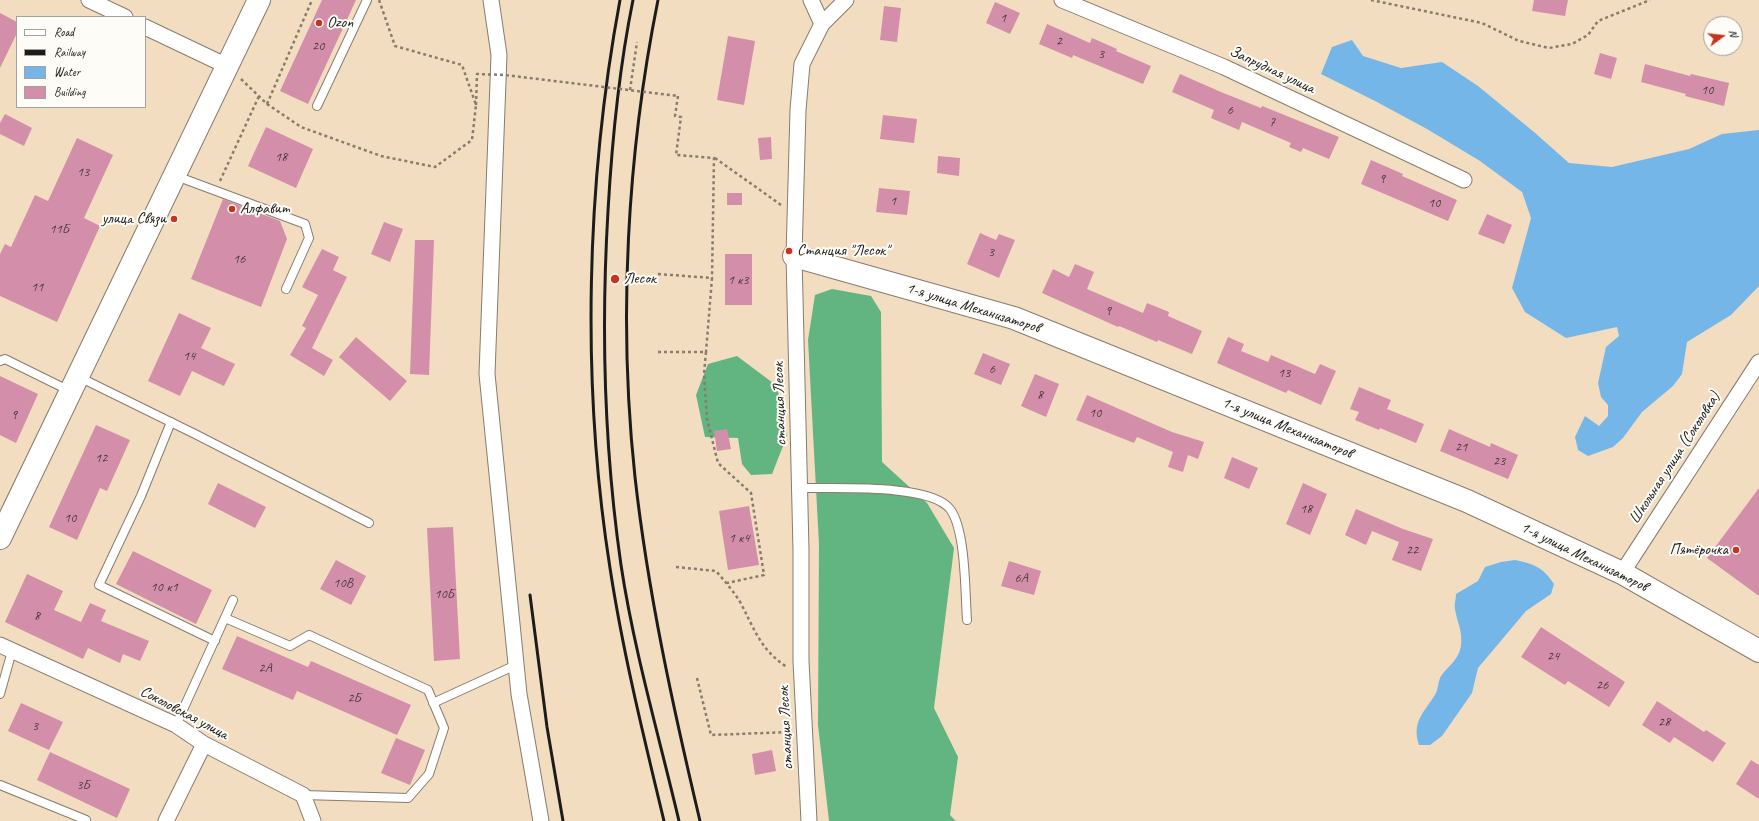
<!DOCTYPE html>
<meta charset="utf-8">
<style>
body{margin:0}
#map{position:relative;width:1759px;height:821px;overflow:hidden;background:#f2ddc0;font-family:Caveat,sans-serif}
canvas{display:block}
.legend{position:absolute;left:16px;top:16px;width:130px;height:92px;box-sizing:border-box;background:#fdfcf7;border:1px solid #a3a29f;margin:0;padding:5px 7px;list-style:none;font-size:12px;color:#1c1c1c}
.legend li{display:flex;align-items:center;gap:8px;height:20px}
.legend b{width:20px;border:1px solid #a3a29f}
.north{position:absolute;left:1703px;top:16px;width:40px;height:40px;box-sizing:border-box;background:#fdfcf7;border:1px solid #a3a29f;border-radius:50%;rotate:75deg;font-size:11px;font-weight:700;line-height:16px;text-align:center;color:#1c1c1c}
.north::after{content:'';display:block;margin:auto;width:14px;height:18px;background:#c8321e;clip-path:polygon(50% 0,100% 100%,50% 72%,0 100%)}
</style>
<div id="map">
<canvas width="1759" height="821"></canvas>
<ul class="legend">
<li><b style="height:5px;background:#fff"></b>Road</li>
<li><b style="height:5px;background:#1c1c1c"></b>Railway</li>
<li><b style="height:11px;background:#75b6e9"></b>Water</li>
<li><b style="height:11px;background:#d38fa9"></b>Building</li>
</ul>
<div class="north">N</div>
</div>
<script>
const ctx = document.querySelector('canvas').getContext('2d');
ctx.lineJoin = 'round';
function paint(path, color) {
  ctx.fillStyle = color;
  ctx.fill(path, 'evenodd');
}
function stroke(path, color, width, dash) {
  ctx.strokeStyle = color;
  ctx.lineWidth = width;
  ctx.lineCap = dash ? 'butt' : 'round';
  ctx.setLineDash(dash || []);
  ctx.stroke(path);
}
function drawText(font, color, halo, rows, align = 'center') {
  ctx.font = font + ' Caveat,sans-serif';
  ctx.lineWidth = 4;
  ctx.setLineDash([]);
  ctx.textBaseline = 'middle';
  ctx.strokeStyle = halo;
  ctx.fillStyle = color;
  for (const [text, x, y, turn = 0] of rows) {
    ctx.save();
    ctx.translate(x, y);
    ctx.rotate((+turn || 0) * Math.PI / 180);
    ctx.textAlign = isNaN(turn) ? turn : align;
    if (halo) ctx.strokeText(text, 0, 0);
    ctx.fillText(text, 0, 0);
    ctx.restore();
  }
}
paint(new Path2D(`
 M832 289 871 296 881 312 882 462 927 503 954 548 934 708 958 757 950 815 956 821H829L818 725 819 544 808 340 815 295Z
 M737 356 777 386 787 436 772 474 751 475 742 464 738 438 705 437 696 395 708 364Z`), '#62b481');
paint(new Path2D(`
 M1352 40 1363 56 1401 68 1442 62 1478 86 1534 132 1569 163 1612 167 1689 149 1722 134 1759 130V286L1731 315 1687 342 1682 374 1673 386 1642 412 1623 438 1613 447 1588 456 1578 450 1575 437 1585 416 1599 426 1608 416V405L1601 397 1598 383 1606 347 1619 336 1617 327 1566 338 1525 312 1512 288 1531 218 1522 192 1480 161 1427 129 1377 102 1321 74 1332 47Z
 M1515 560C1534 564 1543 567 1554 584L1551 594 1526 611 1478 668 1472 693 1442 736 1430 745H1419C1411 721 1425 712 1436 693 1438 689 1438 683 1440 678 1447 666 1459 661 1461 645 1463 632 1457 622 1455 609 1454 605 1456 599 1456 594L1478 581 1485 567 1501 562Z`), '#75b6e9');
paint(new Path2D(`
 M322 0H356L308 104 280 91Z
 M1534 0H1568L1565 16 1532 11Z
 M995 2 1020 13 1010 34 986 23Z
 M884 6 901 8 897 42 880 40Z
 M0 13 17 22V33L0 68Z
 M1047 24 1090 43 1092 38 1117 49 1116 51 1151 66 1143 84 1073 55 1072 58 1039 44Z
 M728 36 755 41 744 105 717 100Z
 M1600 53 1617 58 1611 79 1594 74Z
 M1645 64 1690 76 1691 74 1729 83 1724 106 1685 96 1686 94 1641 82Z
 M1180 74 1221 92 1261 108 1262 106 1339 137 1329 159 1303 148 1301 152 1289 147 1291 143 1242 122 1239 130 1211 118 1214 110 1172 92Z
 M5 114 32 128 24 146 0 134V123Z
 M883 115 917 119 914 143 880 139Z
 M266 127 313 149 296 188 248 166Z
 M771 137 772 159 760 160 758 138Z
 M77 138 113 155 84 218 100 226 57 322 0 296V254L5 244 11 247 35 195 48 201Z
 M938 156 960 158 959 176 937 173Z
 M1371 160 1403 174 1402 176 1457 200 1448 221 1361 184Z
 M879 188 910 191 907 215 876 212Z
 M727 193H742V205H727Z
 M223 199 280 221 287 239 261 307 191 279Z
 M1487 214 1512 225 1504 244 1478 234Z
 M384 222 403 229 390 262 371 254Z
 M980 233 996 240 999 234 1015 240 999 278 967 264Z
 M415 240H434L429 375 410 374Z
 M322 249 339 257 333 270 347 277 312 348 333 360 324 376 290 355 306 328 302 326 318 295 302 287Z
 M725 254H752V305H725Z
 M1075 264 1094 272 1087 289 1143 313 1147 303 1169 312 1168 316 1202 331 1192 354 1158 340 1157 342 1119 326 1118 327 1042 293 1053 269 1069 277Z
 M179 313 211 328 201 348 235 364 224 386 192 371 180 396 148 381Z
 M356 337 407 381 390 401 339 357Z
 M1228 337 1244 344 1241 351 1268 362 1271 355 1315 374 1320 364 1336 371 1321 405 1288 390 1286 393 1217 363Z
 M983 353 1010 364 1001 385 974 374Z
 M1035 374 1059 384 1046 417 1021 406Z
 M0 376 38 394 16 443 0 435Z
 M1359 387 1391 400 1387 409 1424 424 1416 443 1380 428 1379 430 1355 420 1359 412 1350 409Z
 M1087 395 1172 432 1204 442 1198 459 1188 455 1183 472 1168 467 1173 452 1137 437 1134 443 1076 420Z
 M96 425 130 440 107 491 100 488 77 540 49 527Z
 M727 429 731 449 717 451 714 431Z
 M1449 429 1490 447 1491 443 1518 455 1508 479 1440 451Z
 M1232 457 1258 468 1249 489 1224 478Z
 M218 483 266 507 255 528 208 504Z
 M1303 483 1327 494 1310 535 1286 524Z
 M1759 488V596L1707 558Z
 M749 506 759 565 728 570 719 511Z
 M1356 509 1403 529 1433 539 1421 571 1392 560 1399 542 1372 531 1366 545 1345 535Z
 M453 527 460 659 434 661 427 528Z
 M133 551 212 590 196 624 116 584Z
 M336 560 366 576 351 605 320 589Z
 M1009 561 1041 571 1034 595 1001 586Z
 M27 574 63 591 54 610 81 622 90 603 106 610 101 621 149 641 140 661 123 654 120 663 88 648 83 659 5 622Z
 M1541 627 1625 682 1609 707 1568 681 1565 685 1521 657Z
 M237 636 308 667 311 661 411 705 397 735 297 691 293 700 222 669Z
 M1657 701 1704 732 1706 730 1726 743 1713 762 1674 737 1670 743 1642 725Z
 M21 703 63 722 49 750 8 731Z
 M396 738 425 750 410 785 381 773Z
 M772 750 776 771 755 775 752 754Z
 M50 752 130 789 117 818 37 780Z
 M1751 760 1759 765V799L1736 784Z`), '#d38fa9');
const lane = new Path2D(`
 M317 106 367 0
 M176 176 305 224 309 238 286 289
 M0 361 5 359 70 391
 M79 377 197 435 369 523
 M171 422 141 496 99 585 215 641
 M800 488C833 489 930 483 950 509 966 530 965 593 967 620
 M225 618 290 646 309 635 428 690 444 728 429 774 408 798 303 795
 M0 694 12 651
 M433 703 516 665
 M176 725 233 600
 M0 785 86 820`);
const street = new Path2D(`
 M89 0 125 17
 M491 0 499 55 487 374 519 694 541 821
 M811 0 822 24
 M1062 0 1224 67 1464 180
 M145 27 227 66
 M1622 573 1759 362
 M0 645 176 725 204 744 303 795 313 821
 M166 821 204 744
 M809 821 801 661V550L794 256 798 110 802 64 822 24 846 0`);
const secondary = new Path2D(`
 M794 256 1014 318 1467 501 1622 573 1759 651
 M0 538 259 0`);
stroke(lane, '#877c6e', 10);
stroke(street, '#877c6e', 17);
stroke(secondary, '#877c6e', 24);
stroke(new Path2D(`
 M1371 0 1482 23 1519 41 1549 48 1572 44 1588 35 1598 21 1650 0
 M241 79 267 104 301 127 381 156 435 167 472 140 476 105 462 65 395 46 379 0
 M630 90 637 42
 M678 96 675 116 681 117 676 155 714 158 712 278
 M267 104 312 0
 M715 158 781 205
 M220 181 259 96
 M658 274 712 278 706 352
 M658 352H706L704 374 707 419 718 463 751 493 764 575 727 583
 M676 567 716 571C724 580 732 590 739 600 754 627 759 649 787 667
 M697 678 711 735 790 732`), '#877c6e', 2.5, [3, 3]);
stroke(lane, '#fff', 8);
stroke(street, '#fff', 15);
stroke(secondary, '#fff', 22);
stroke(new Path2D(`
 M620 0C586 183 581 384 610 568 623 653 644 738 664 821
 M633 0C619 69 612 140 608 211 601 329 604 447 621 565 634 651 659 736 679 821
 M658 0C627 154 618 321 635 477 648 593 673 707 700 821
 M530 595 547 727 563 821`), '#1c1c1c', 3);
stroke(new Path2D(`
 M476 105 477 74 505 75 678 96`), '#877c6e', 2.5, [3, 3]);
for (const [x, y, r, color] of [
 [319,23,4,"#c8321e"],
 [232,209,4,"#c8321e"],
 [174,219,4,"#c8321e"],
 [789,251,4,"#c8321e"],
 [615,279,5,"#c8321e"],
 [1736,550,4,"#c8321e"]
]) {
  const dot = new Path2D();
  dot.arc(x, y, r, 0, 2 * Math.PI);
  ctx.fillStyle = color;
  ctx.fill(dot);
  stroke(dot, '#fdfcf7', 1.5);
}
drawText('14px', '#4a393f', null, [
 ["1",1003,18],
 ["2",1059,41],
 ["20",318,46],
 ["3",1101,54],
 ["10",1707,90],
 ["6",1230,110],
 ["7",1272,122],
 ["18",281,157],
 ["13",83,172],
 ["9",1382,179],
 ["1",893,201],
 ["10",1434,203],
 ["11Б",59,229],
 ["3",991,252],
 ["16",239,259],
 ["1 к3",738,280],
 ["11",37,287],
 ["9",1108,311],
 ["14",189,356],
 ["6",992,369],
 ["13",1284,373],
 ["8",1040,395],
 ["10",1095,413],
 ["9",14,415],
 ["21",1461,447],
 ["12",101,458],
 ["23",1499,461],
 ["18",1306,509],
 ["10",70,518],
 ["1 к4",739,538],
 ["22",1412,550],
 ["6А",1021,578],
 ["10В",343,583],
 ["10 к1",164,587],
 ["10Б",444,594],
 ["8",37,616],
 ["24",1553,656],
 ["2А",265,668],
 ["26",1602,685],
 ["2Б",354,698],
 ["28",1664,722],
 ["3",35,726],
 ["3Б",83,785]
]);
drawText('16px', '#1c1c1c', '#fdfcf7', [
 ["Ozon",327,23],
 ["Алфавит",240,209],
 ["улица Связи",166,219,"right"],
 ["Станция \"Лесок\"",797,251],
 ["Лесок",624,279],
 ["Пятёрочка",1728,550,"right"]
], 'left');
drawText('16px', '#1c1c1c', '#fdfcf7', [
 ["Запрудная улица",1272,70,25],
 ["1-я улица Механизаторов",973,308,17],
 ["станция Лесок",780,404,-92],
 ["1-я улица Механизаторов",1287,428,22],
 ["Школьная улица (Соколовка)",1675,458,-57],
 ["1-я улица Механизаторов",1584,557,26],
 ["Соколовская улица",184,713,28],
 ["станция Лесок",786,728,-93]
]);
</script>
